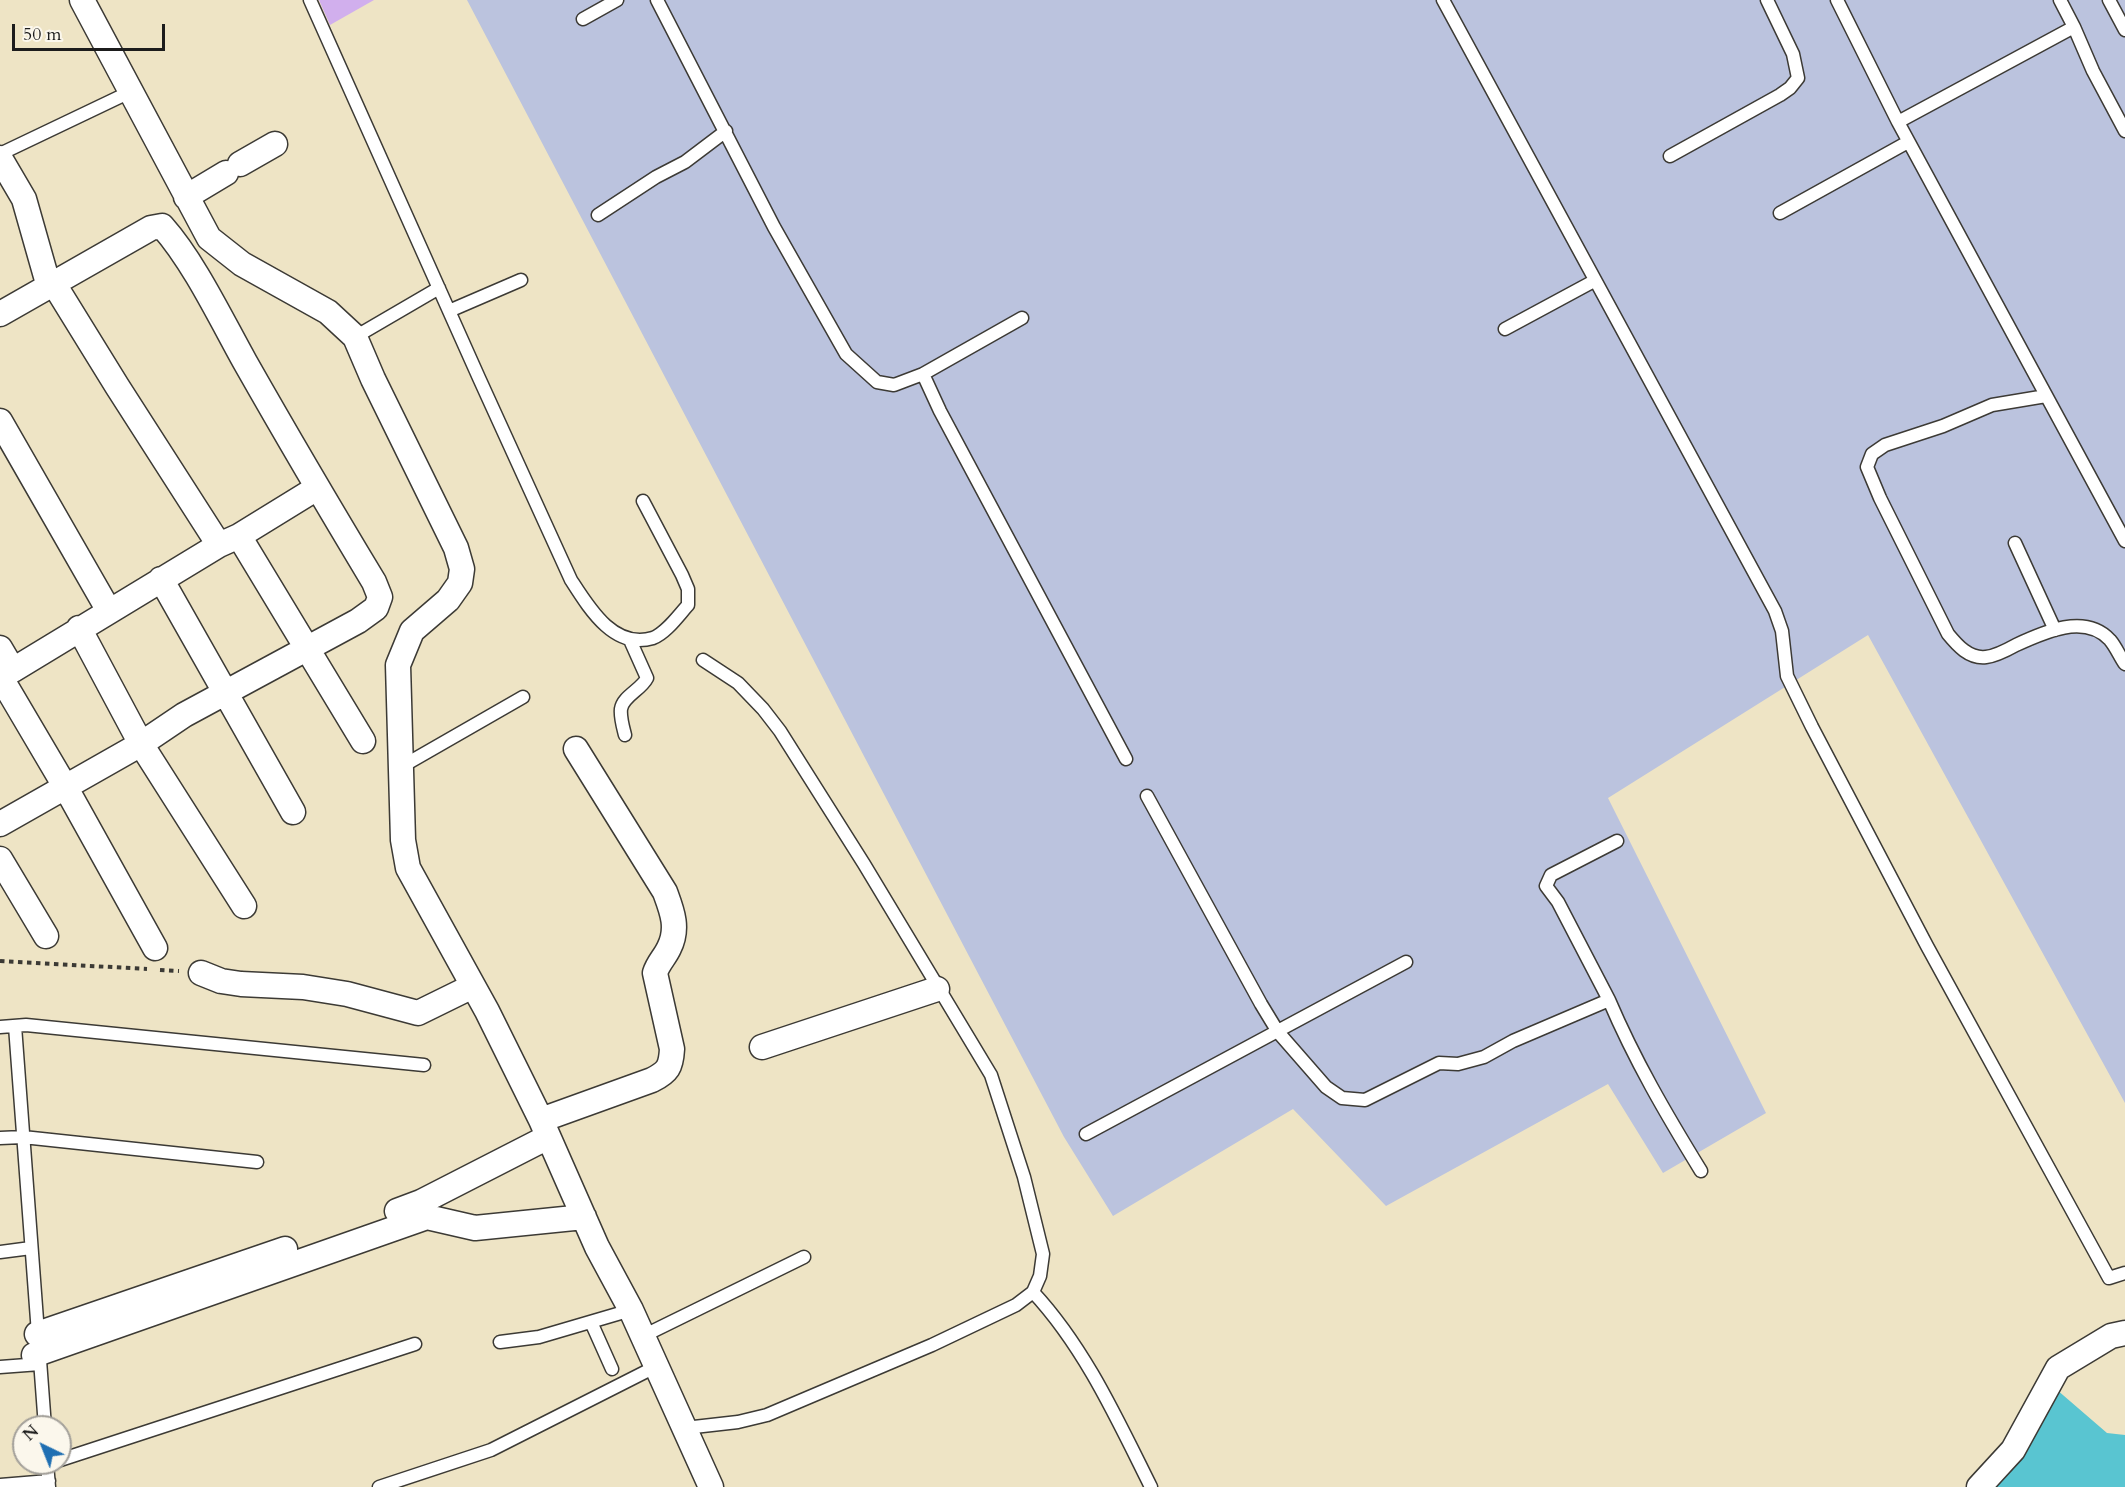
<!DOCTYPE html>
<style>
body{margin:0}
#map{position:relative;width:2125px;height:1487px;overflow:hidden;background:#eee4c5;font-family:Cardo,serif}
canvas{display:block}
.north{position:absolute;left:12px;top:1415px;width:60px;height:60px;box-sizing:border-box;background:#fbf7ec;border:2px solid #a29f99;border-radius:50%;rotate:317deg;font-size:16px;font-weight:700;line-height:24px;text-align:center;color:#1c1c1c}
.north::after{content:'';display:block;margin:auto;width:21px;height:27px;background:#1f6fb2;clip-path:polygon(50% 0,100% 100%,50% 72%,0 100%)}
.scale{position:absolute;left:12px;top:24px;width:153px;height:27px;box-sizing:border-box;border:3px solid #1c1c1c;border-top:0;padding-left:8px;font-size:18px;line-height:21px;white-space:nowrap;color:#1c1c1c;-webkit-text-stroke:4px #fbf7ec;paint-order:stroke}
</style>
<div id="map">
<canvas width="2125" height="1487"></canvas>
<div class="north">N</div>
<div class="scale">50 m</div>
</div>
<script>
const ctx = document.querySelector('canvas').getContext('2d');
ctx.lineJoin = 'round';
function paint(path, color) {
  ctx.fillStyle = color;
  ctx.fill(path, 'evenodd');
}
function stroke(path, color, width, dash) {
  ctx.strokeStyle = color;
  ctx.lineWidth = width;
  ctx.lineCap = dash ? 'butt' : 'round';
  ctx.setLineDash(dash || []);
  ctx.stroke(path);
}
paint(new Path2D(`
 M467 0H2125V1103L1868 635 1608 798 1766 1113 1663 1173 1608 1084 1386 1206 1293 1109 1113 1216 1064 1137Z`), '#bbc3de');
paint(new Path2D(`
 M2049 1383 2107 1433 2125 1435V1487H1976Z`), '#59c5d1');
paint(new Path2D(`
 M319 0H374L330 25Z`), '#d1afed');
const service = new Path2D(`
 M310 0 479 378 571 580C589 608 614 650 653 638 666 633 678 616 688 605V589L682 575 643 501
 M657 0 774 227 846 354 877 382 894 385 923 374 940 411 1126 759
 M1443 0 1775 611 1782 631 1787 676 1812 727 1927 946 2109 1278 2125 1273
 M1837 0 1898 122 2125 541
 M2109 0 2125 30
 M583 19 617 0
 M2074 27 2093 71 2125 131
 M1898 122 2074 27 2060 0
 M0 154 132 91
 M1670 156 1780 95 1790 88 1798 78 1793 54 1767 0
 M1780 213 1908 142
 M598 215 656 177 685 162 726 131
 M449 311 521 280
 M1505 329 1594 281
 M355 337 439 288
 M923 374 1022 318
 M2046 396 1992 405 1943 426 1885 445 1872 454 1867 467 1880 498 1948 634C1957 645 1969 659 1986 657 1996 656 2007 650 2016 645 2044 632 2085 613 2110 640 2116 647 2120 657 2125 664
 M2015 543 2055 630
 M625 735C623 727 620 717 621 709 623 696 641 690 647 678L630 640
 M401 767 523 697
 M1147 796 1261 1004 1278 1032 1326 1087 1342 1098 1365 1100 1439 1063 1458 1064 1484 1057 1513 1041 1609 1000C1635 1061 1666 1114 1701 1171
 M1609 1000 1558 902 1546 886 1551 875 1617 841
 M15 1026 45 1427
 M0 1027 26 1025 424 1065
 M1086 1134 1406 962
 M0 1138 23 1137 257 1162
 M0 1252 31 1248
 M1033 1292C1085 1348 1117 1419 1151 1487
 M591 1322 612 1369
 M643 1336 804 1257
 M500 1342 539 1337 631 1310
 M0 1367 40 1364
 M685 1428 738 1422 767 1415 932 1345 1016 1305 1033 1292 1040 1276 1043 1254 1024 1177 991 1075 864 864 780 731 763 709 738 683 703 660
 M60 1460 415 1344
 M47 1463 49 1487
 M0 1485 49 1481
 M379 1487 491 1450 657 1366`);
const minor = new Path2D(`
 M82 0 209 238 242 264 328 312 355 337 373 379 456 548 462 569 460 583 448 600 412 631 398 665 403 840 408 868 487 1011 541 1120 597 1247 631 1310 711 1487
 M0 158 24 199 49 287
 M240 164 275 144
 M186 197 226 173
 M54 284 117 386 219 545
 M0 314 151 228 162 226C194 262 221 319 245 362 287 436 330 509 374 582L380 597 376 608 358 621 184 715 141 744 0 824
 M0 421 109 611
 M239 536 363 741
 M161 579 293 812
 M79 628 141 744 244 906
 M0 648 13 670
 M0 675 13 670 219 545 239 536 317 488
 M0 676 66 788 155 948
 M0 859 46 936
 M201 973 221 981 241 984 303 987 347 994 418 1013 473 986
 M762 1047 937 989
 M541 1120 652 1080C668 1072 671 1067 672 1049L655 973C658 963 665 957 669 948 679 928 672 911 665 892L576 749
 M397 1211 421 1202 548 1137
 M37 1334 285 1249
 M34 1355 427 1217 475 1228 584 1217
 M1979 1487 2013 1450 2058 1368 2111 1336 2125 1333`);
stroke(service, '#3c3a35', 15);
stroke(minor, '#3c3a35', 27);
stroke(new Path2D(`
 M0 961 147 969
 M160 970 179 971`), '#3c3a35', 4, [4.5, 4.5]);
stroke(service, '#fff', 12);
stroke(minor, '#fff', 24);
</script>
